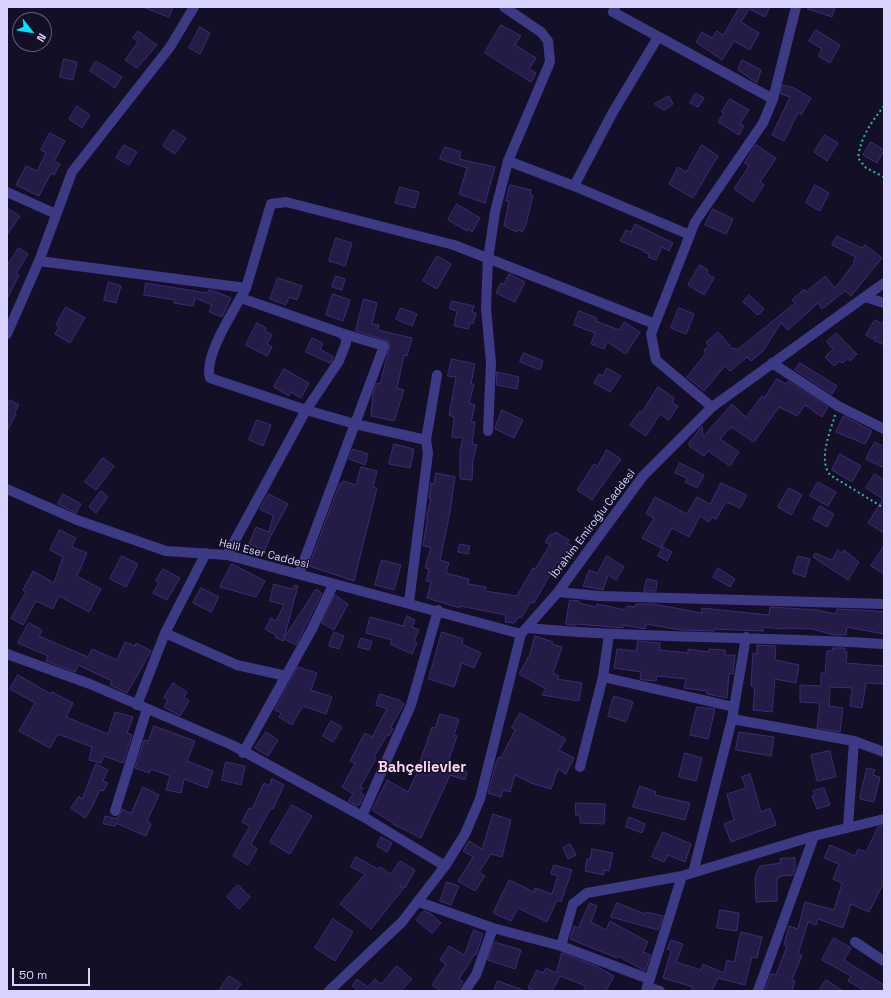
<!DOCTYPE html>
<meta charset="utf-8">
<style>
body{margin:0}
#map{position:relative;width:891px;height:998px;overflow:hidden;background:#130f26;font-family:"Space Grotesk",sans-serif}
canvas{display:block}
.frame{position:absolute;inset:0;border:8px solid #d9d4ff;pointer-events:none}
.north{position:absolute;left:12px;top:12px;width:40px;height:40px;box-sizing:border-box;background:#130f26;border:1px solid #625e7d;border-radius:50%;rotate:121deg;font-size:11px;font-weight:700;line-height:16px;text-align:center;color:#d9d4ff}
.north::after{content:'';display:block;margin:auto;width:14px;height:18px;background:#00e5ff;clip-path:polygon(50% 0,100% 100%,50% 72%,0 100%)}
.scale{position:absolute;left:12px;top:968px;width:78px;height:18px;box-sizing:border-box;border:2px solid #d9d4ff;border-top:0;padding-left:5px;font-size:12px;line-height:14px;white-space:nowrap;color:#d9d4ff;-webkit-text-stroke:3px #130f26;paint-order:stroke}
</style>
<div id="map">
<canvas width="891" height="998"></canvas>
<div class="frame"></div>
<div class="north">N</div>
<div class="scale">50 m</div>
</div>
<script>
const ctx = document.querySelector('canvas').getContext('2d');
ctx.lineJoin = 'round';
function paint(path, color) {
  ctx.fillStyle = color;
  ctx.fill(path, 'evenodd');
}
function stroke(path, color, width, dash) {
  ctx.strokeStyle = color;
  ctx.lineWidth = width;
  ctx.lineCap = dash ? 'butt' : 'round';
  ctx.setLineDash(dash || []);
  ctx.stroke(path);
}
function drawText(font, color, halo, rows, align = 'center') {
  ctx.font = font + ' "Space Grotesk",sans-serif';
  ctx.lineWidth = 3;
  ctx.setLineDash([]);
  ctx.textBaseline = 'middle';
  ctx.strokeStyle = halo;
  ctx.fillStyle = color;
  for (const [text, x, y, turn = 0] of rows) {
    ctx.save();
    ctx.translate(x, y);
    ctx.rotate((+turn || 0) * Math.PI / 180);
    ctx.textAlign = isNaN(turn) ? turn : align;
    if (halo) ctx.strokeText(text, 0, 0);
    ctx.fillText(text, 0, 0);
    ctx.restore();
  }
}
const building = new Path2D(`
 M144 7H173L169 17Z
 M740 7H770L765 17 749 9 741 22 759 33 750 50 734 41 722 60 696 42 702 32 712 38 717 31 723 35Z
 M808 7H835L832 17 808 9Z
 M501 25 521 36 515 45 536 58 529 69 536 73 531 82 485 53Z
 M200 27 210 33 200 54 189 48Z
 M816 30 840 45 830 63 818 56 822 49 809 41Z
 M138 31 157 45 137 68 125 60 138 42 133 38Z
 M64 59 77 62 73 80 60 77Z
 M742 60 761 70 757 83 738 70Z
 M96 61 122 77 115 88 90 71Z
 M783 85 794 88 811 98 801 115 798 113 784 141 772 135 790 97 781 94Z
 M696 93 704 98 698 107 690 103Z
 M669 96 673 104 664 110 655 104Z
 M730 99 749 110 740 124 744 126 739 135 718 122 724 113 722 112Z
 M77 106 90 115 82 128 69 119Z
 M173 130 186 138 175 154 163 146Z
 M50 133 65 141 54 161 60 164 54 175 51 173 39 196 16 185 26 166 37 171 46 153 41 150Z
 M825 135 838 143 827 161 814 152Z
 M871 142 884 150 877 163 863 155Z
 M124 145 137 152 129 165 116 158Z
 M702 145 718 156 693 198 669 184 678 167 686 172Z
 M756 145 776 158 760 182 764 185 753 202 734 189 749 166 745 163Z
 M445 147 461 152 459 159 495 167 485 203 459 194 467 168 440 159Z
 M510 185 531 190 530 195H533L526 225 522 232 519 230 517 232 504 226 509 201H506Z
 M815 185 829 193 820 211 806 203Z
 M400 187 419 192 415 208 395 203Z
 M457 204 480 218 472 232 468 229 467 231 448 220Z
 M7 208 20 216 7 235Z
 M713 209 733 219 726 234 705 225Z
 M635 224 673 243 669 251 662 247 656 260 648 257 649 254 644 252 645 251 620 241 626 230 631 232Z
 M837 236 862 248 865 245 882 258 851 296 845 291 822 309 818 303 788 330 781 323 763 351 751 361 747 357 730 371 725 366 704 391 687 377 706 353 704 350 709 346 706 342 718 332 733 349 735 348 737 350 795 303 792 300 804 289 806 292 825 276 835 288 855 262 853 261 856 257 832 245Z
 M336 238 352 243 345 266 329 261Z
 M19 248 28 254 16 274 19 275 7 299V266Z
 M437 256 451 264 437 289 423 281Z
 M700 265 708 270 706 273 714 278 704 295 688 285Z
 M509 274 525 282 515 302 496 293 501 283 504 284Z
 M336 276 345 279 342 290 332 287Z
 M278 278 302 286 297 300 289 297 286 305 270 299Z
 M109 282 121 286 116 303 104 300Z
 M146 283 207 293 209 290H211L231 298 222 317 209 312 212 305 195 298 193 306 174 303 175 300 144 295Z
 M333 294 350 300 343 321 326 315Z
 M749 295 764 309 758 315 743 302Z
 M364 299 377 303 372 324 379 325 378 330 412 338 407 356 404 355 397 388 404 390 394 421 371 416 373 393 377 383 380 384 390 345 388 341 356 331Z
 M452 301 474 306 472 312 476 313 473 324 470 323 468 329 454 326 457 311 450 309Z
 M66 307 85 318 70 343 55 334 59 327 56 325Z
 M401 308 417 314 412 326 396 319Z
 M679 308 694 314 686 334 671 328Z
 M579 311 597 318 596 321 619 330 624 322 640 332 626 354 607 342 604 349 591 344 595 333 574 325Z
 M875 320 882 324 884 320V345L874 340 877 335 872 339 866 335Z
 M257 323 266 328 265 331 272 335 267 344 272 347 267 356 246 345Z
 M836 333 857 354 850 361 848 358 842 363 840 361 834 366 825 357 833 349 827 342Z
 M312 338 323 343 320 349 334 357 330 363 306 352Z
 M524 353 543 361 540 370 520 362Z
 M452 359 475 364 471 384H474L469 403 475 405 471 422H475L472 444 477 445 473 460 472 480 460 479V450L463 438 452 437 454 417 449 415 456 377 448 376Z
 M800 363 837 386 832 394 795 370Z
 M607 368 621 376 610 392 594 383 599 374 603 376Z
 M284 369 309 383 301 398 291 392 289 396 274 387Z
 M497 372 519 377 517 389 497 385Z
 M777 379 786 384 788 381 828 407 822 417 805 405 797 416 779 407 754 442 731 427 720 439 739 452 730 466 708 451 704 456 689 446V443L702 426 703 437 732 404 746 417 762 396 764 398Z
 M658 387 674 398 672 402 678 406 669 420 660 414 646 436 630 425 640 411 642 412Z
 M10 400 19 405 15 412 16 414 7 431V405Z
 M502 410 523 420 514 438 495 429Z
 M844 416 872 431 865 444 836 432Z
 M257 420 271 425 263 446 249 440Z
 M875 442 884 447V463L882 467 866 459Z
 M394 444 414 449 410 468 389 464Z
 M353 449 368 454 365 465 349 459Z
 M607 450 621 459 592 500 577 490 594 464 597 466Z
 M840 454 861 466 852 482 832 470Z
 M103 458 114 466 96 490 85 482Z
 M680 463 704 475 697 488 685 482 687 478 675 473Z
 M361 467 377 471 373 487 377 488 354 581 309 566 340 483 342 484 343 481 356 485Z
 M436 473 455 477 450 512 440 560 449 563 446 573 469 579 468 584 486 587 485 591 517 596 533 568 535 569 550 545 545 542 550 534 552 535 555 532 569 540 567 543 572 546 561 564 557 562 534 603 531 602 521 618 519 617 514 623 505 622 506 615 460 606V608L427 598 431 582 426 581 429 569 425 568 431 547 423 546 427 521V513L431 499H429L431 483 434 484Z
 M875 474 884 480V533L868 523 883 499 866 488Z
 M818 482 836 492 828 506 810 496Z
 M721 483 747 495 740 508 726 502 716 519 712 517 709 522 700 516 689 537 672 528 661 548 642 538 654 518 646 514 655 497 687 514 697 497 710 504Z
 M789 488 802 495 791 515 778 507Z
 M101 491 108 497 96 513 89 507Z
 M63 494 81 504 76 513 58 504Z
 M269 494 288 504 270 537 265 550 249 544 256 527 269 532 273 516 260 509Z
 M820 506 834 514 827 527 813 519Z
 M60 530 76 538 72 547 87 553 77 576 101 589 89 612 59 596 53 609 36 601 23 625 11 618 26 592 23 590 33 571 54 583 63 557 50 550Z
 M460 544 470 546 468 554 458 552Z
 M884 546V574L871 566Z
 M663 547 672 552 667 561 658 556Z
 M838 550 842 553 844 550 859 562 848 580 813 557 815 553 832 560Z
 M122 556 138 564 126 587 110 579Z
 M607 556 624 567 616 580 608 575 603 590 583 586 589 570 597 573Z
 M798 556 810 559 805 577 793 573Z
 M382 560 401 565 394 590 375 585Z
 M232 564 265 581 256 597 220 587Z
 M718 568 735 579 730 587 713 577Z
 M163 569 180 578 167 600 153 593 159 583 156 581Z
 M647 579 657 581 656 591H644Z
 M274 584 292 589 295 585 298 586 284 638 316 589 322 593 296 645 284 639 283 641 275 637 276 635 265 629 271 618 276 621 284 605 270 601Z
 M201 588 219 597 211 612 193 603Z
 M335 595 348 604 334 630 322 623Z
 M570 600 579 601V603L596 607 597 604 626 610 627 606 635 607 636 604H653L702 613V608L769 615 770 607 817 610 836 614 837 609 876 611 884 612V634L847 627 846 635H834L812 629 783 628V629L763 627V631L715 629 714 631 681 630 646 624 645 629 623 625V628L577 624 576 625H572L566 624Z
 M407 616 415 620 412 627 419 630 414 641 417 643 412 654 390 644 392 640 366 633 370 617 403 626Z
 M29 623 42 630 39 636 88 657 92 649 117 660 125 642 135 646 136 643 151 651 127 693 110 685 112 681 78 665 75 672 46 661 48 656 18 643Z
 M334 632 344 636 339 649 329 646Z
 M442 632 463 639 462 644 481 653 474 668 462 663 454 687 429 679Z
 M535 636 553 642 552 644 562 647 553 673 559 676 557 679 582 683 579 701 542 695 546 689 519 674 530 654Z
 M361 638 372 641 369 650 358 647Z
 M638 641 660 643 659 650 688 653V649L709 652V649L725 650V655H735L733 674 729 673 727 698 707 694V691L684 688 686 679 657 676 656 681 644 680 640 679 641 672 614 668 617 649 636 651Z
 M757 645 776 646 775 660 799 665 796 683 775 679 772 712 753 710 755 687 751 686 752 668 753 653 757 654Z
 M833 648H845V652H847L846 663 884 666V684L866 683 862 708 850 706 852 688 830 687 829 706 843 708 840 732 817 728 820 703 800 702V685L821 686V673H825L827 651H833Z
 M298 667 317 673 311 690 332 697 326 714 303 706 292 725 279 717 281 713 275 710Z
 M18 675 51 694 52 692 73 703 66 717 108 734 115 712 133 717 127 733 132 735 123 763 104 756 101 763 89 760 92 747 58 734 50 748 19 731 35 703 10 689Z
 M173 683 187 692 184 697 189 701 180 716 164 707 168 700 164 698Z
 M380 694 399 700 404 704 391 727 393 729 389 736 387 735 374 757 376 759 360 787 363 788 360 792 364 795 360 804 357 806 348 801 353 794 342 787 355 763 350 761 365 733 372 737 387 709 376 705Z
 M614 696 633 702 626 722 608 716Z
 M697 707 715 709 708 739 690 735Z
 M520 713 566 739 559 750 574 758 566 774 558 769 551 789 531 783 515 775 510 792 503 790 501 797 488 793 496 763 499 757 501 758 515 730 512 728Z
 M440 714 459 719 454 735 457 736 447 765 467 772 465 780 450 775 421 838 393 824V823L372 810 387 780 408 792 421 765H419L432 727 435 728Z
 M331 721 342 727 333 742 323 736Z
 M154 726 195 741 187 761 213 771 207 788 184 779 181 793 166 790 170 776 151 769 149 773 135 768 144 740 148 741Z
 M266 732 278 740 268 756 255 748Z
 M739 732 774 737 771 756 736 750Z
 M830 751 836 777 817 781 811 755Z
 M685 753 702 758 696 781 679 777Z
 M226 762 245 766 241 785 222 780Z
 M96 764 108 770 103 781 108 783 103 791 100 790 93 805 85 818 71 808 79 796 82 799Z
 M867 768 875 770 873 775 880 777 874 802 860 799Z
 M750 774 761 812 770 808 776 825 731 842 724 824 734 820 727 794 746 788 742 777Z
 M272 779 284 785 273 809 271 808 251 844 257 849 248 865 233 856 250 826 242 822 249 808 252 809 264 783 269 786Z
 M640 786 656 792 655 795 690 803 685 820 633 807Z
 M143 787 159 795 147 821 151 824 146 836 116 823V826L103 824 105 816 117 819 122 809 131 813Z
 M824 788 830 805 817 809 812 796 815 795 813 791Z
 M576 803 605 804 604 824 580 823V815H576Z
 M292 805 312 816 290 854 270 842Z
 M493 814 511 820 502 857 491 854 479 872 485 876 475 891 458 881 473 857 463 851 469 841 482 849Z
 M629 817 645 824 642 833 626 827Z
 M884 826V882L869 912 851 904 843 928 818 919 816 925 808 922 798 954 802 955 792 980 795 981 792 991H765L771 974 776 975 787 946 784 945 789 926 798 929 805 902 834 910 842 883 833 879 839 864 824 858 830 845 855 856 858 849 866 852 878 827Z
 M663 832 691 844 685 862 668 855 664 862 652 857Z
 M381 837 392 843 387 852 377 846Z
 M570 844 576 855 568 859 563 848Z
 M592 849 613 853 609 871 604 870V875L585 871 587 859H590Z
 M356 857 378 869 380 867 391 874 400 861 415 870 405 888 399 885 403 889 371 929 340 904 365 874 351 867Z
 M795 858V868L793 875 780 876V877L777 878V901L756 902 755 877 760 866 781 863 780 859Z
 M554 865 572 870 561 902 557 900 547 922 518 908 511 921 493 913 509 880 534 892 535 888 552 894 558 876 551 874Z
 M447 882 459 886 451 905 440 901Z
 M238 885 250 897 239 909 227 897Z
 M590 903 597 906 591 922 606 930 610 921 648 942 643 952 651 955 645 971 618 956 617 958 570 939 574 926 578 928Z
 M617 903 645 914 646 912 663 916 658 930 611 917Z
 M720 910 739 913 737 931 717 928Z
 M424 911 430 913 441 923 432 933 416 920Z
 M333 919 353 932 335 961 315 948Z
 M474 930 483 934 476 955 475 954 459 979 463 982 457 991H441L432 985 446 964 440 960 449 946 464 955Z
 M741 932 762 937 757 958 752 957 745 985 718 978 712 991H691L693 987 663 978 671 951 667 949 671 940 683 944 676 962 701 970 703 964 724 973 727 960 734 962Z
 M834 938 851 948 844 960 884 985V991H865L848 981 851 976 822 960Z
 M495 942 521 950 515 969 488 960Z
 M562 953 596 966 614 976 606 991H583L586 986 560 976 552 991H535L528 988 537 970 543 973 546 968 556 973Z
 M397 966 412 979 401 991H359L352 986 357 979 368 987 375 979 381 984Z
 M229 976 241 984 236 991H219Z
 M826 980 843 991H819Z
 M498 981 523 990V991H494Z`);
paint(building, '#241b47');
stroke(building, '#3b2d73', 1);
stroke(new Path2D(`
 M884 106C871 123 861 136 858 158L866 168 884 177
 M835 415C830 433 818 459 830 475L884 508`), '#2fb8b0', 2, [2, 3]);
stroke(new Path2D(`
 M615 7 613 12 773 99
 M508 161 574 186 690 235
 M574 186 613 112 658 37
 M7 192 56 214
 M39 261 246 288C235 309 203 356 210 378L306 410 355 424 426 440 428 453 409 602
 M246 288 271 204 286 202 454 245 655 324
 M865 297 884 303
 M7 334 39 261 72 172 170 47 194 7
 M772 363 838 406 884 429
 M712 407 656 360 651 334 695 222 763 123 773 99 796 7
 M488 431 491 363 486 308 488 259 495 212 508 161 550 62 548 41 541 32 504 7
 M426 440 437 375
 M7 489 77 520 166 551 227 555 521 634
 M227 555 306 410 339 361 346 343V337L341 333 241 298
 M299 574 384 346 341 333
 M558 592 599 596 884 604
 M528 628C646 639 765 636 884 644
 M165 633 237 665 286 676
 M7 654 90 684 232 745 362 816 445 866
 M603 677 734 707
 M137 705 165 633 206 553
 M732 719 854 741 848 827
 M854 741 884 752
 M243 753 312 629 333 585
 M580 767 603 677 609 634
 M115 811 147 709
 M362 816 411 705 438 610
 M693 873 732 719 746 637
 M419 902 493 928 561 946 573 904 587 893 682 876 814 836 884 819
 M855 942 884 961
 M561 946 649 979
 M647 987 660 991
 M329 991 402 922 445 866 465 834 480 799 521 634 558 592 643 476 712 407 884 283
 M465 991 476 975 493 928
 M646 991 682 876
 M758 991 814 836`), '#3d3a85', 10);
drawText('11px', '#d9d4ff', '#130f26', [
 ["İbrahim Emiroğlu Caddesi",593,524,-53],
 ["Halil Eser Caddesi",264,554,14]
]);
drawText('bold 15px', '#ffd6f0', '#130f26', [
 ["Bahçelievler",422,768]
]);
</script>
